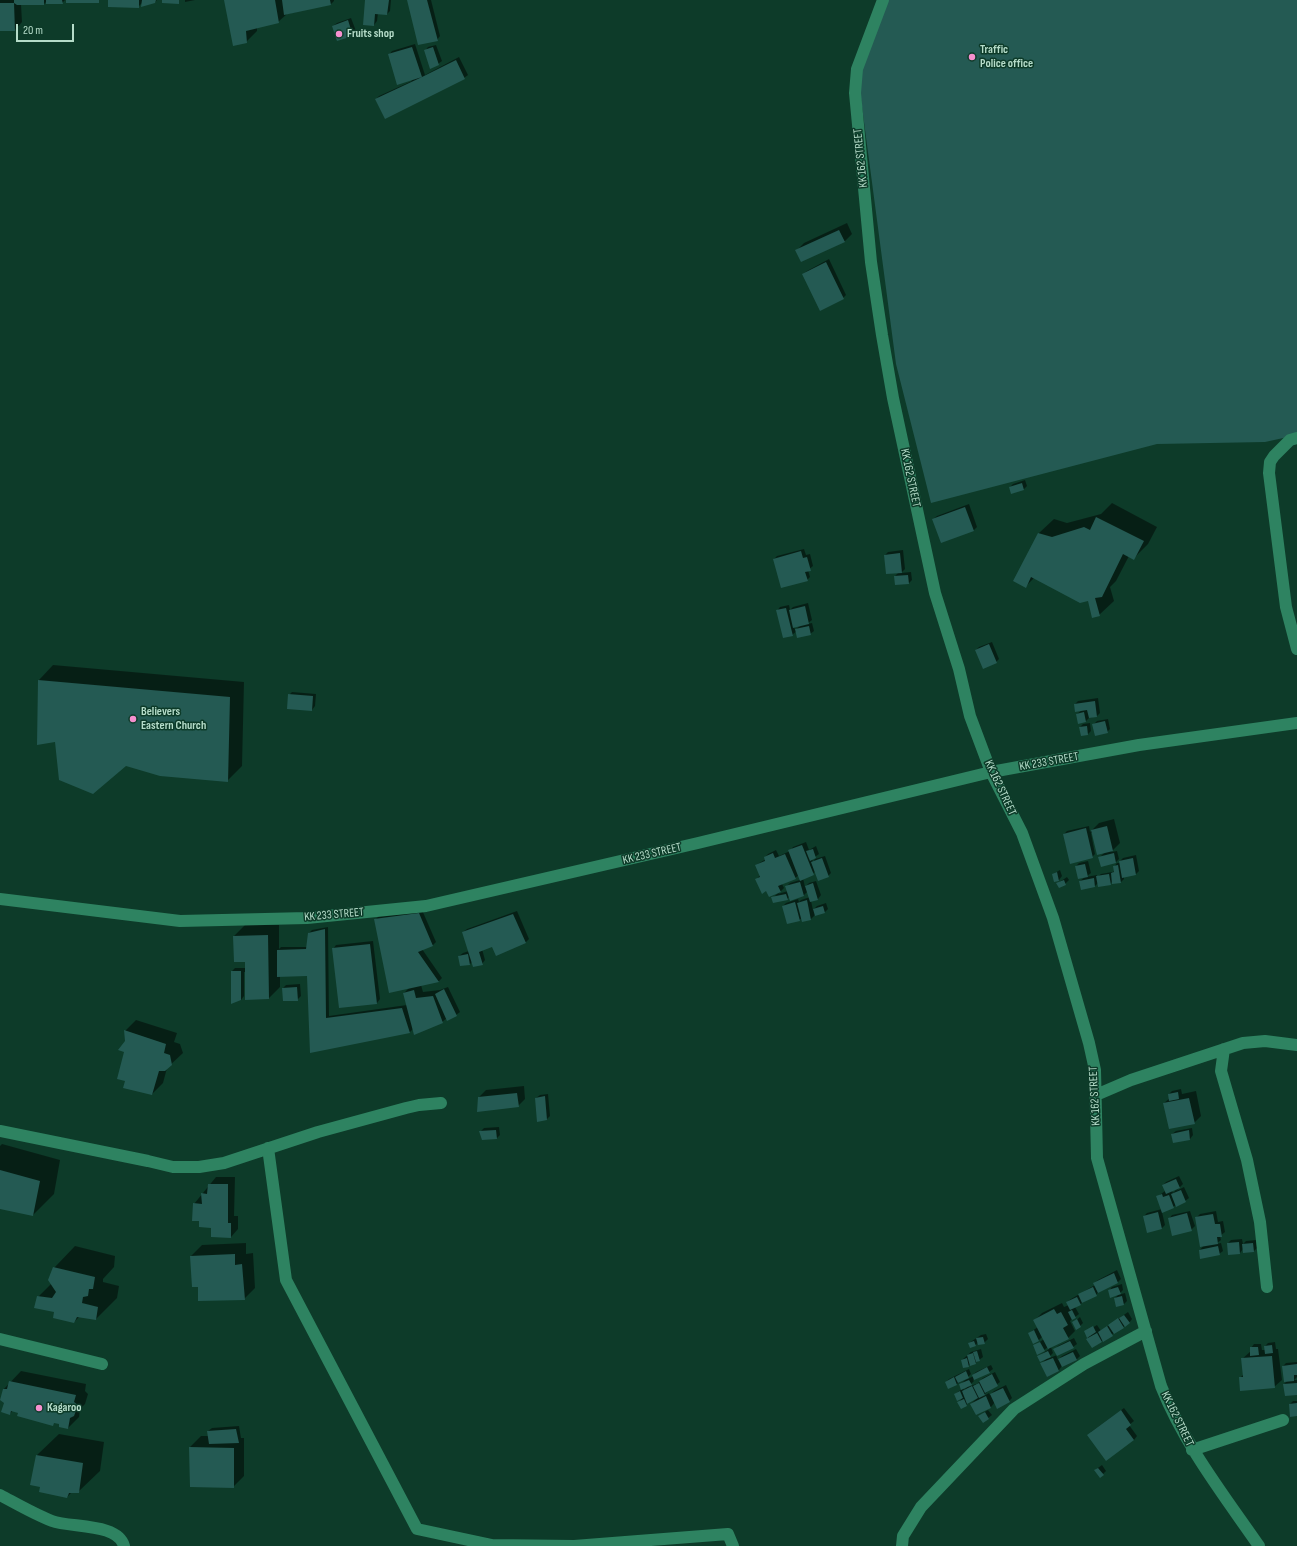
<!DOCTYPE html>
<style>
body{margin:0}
#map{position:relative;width:1297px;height:1546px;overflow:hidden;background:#0d3b29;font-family:"Sofia Sans Condensed",sans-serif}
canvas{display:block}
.scale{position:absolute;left:16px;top:24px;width:58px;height:18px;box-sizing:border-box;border:2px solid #b5dcc9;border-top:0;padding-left:5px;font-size:12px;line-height:14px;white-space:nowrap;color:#b5dcc9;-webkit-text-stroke:3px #0d3b29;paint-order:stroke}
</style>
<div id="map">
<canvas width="1297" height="1546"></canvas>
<div class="scale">20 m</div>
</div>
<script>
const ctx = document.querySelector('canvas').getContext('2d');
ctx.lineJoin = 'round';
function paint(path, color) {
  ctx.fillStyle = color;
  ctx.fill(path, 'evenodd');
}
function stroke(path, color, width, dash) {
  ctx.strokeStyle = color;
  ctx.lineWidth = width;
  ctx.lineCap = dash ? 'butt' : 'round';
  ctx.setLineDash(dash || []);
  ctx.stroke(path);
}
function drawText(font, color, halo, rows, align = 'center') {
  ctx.font = font + ' "Sofia Sans Condensed",sans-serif';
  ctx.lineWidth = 3;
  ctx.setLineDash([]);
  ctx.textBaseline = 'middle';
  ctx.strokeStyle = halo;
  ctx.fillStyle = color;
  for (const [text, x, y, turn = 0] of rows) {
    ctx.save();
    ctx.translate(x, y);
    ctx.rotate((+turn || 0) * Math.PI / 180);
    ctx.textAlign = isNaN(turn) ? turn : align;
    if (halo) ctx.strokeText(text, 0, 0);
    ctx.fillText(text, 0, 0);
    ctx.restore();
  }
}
paint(new Path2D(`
 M0 0H65L62 3 47 1 44 4H21L22 22 15 30H0Z
 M109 0H157L155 2H143L138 7Z
 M185 0H195L185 2Z
 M225 0H334V1L331 4 287 14 278 22 257 27V31L246 42Z
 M366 0H391L390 11 387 14 378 13 377 21 374 25Z
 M408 0H431L440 36 437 40Z
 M351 18 356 31 353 35 338 40 333 26 337 23Z
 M415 44 425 75 459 57 468 75 464 78 376 99 379 96 412 81 389 55 392 51Z
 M436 45 442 61 438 64 425 51 428 47Z
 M847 223 852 234 845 241 797 250 804 243Z
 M829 259 846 295 843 298 803 274 807 271Z
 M1025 480 1027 486 1024 489 1012 493 1010 487 1013 484Z
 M1112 503 1157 527 1148 544 1134 558 1129 556 1116 581 1110 587 1114 601 1099 615 1088 599 1034 578 1025 587 1039 533 1054 519 1067 523 1101 514Z
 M969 504 977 527 974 530 942 542 933 519 937 516Z
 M804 549 806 555 810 554 813 566 808 570 810 577 807 580 774 559 777 556Z
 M903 550 905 569 901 573 911 572 912 580 909 583 895 576 899 572 885 555 888 552Z
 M808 603 812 620 807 624 812 623 814 631 810 634 797 631 792 635 777 611 780 607 789 605 790 610 793 607ZM800 626 795 630 794 627Z
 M992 642 999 659 996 662 976 650 979 647Z
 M53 665 244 682 242 766 227 781 56 741 38 744 39 680Z
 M292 692 316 694 315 706 312 710 289 695Z
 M1098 698 1100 713 1097 716 1089 718 1086 721 1077 714 1082 710 1075 704 1078 701Z
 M1108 719 1110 729 1107 732 1093 725 1097 721Z
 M1090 723 1091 731 1088 734 1080 727 1083 724Z
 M1114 819 1120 843 1111 852 1117 851 1119 859 1116 862 1099 858 1104 853 1092 833H1091L1095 854 1092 857 1064 834 1067 831 1089 826 1090 832 1099 823Z
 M806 842 809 850 816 846 819 854 812 859 813 862 815 859 825 856 831 873 828 876 815 872 803 878 805 887 809 883 816 881 821 895 818 899 811 901 813 910 817 906 826 903 828 909 825 912 815 915 811 919 803 921 802 918 799 920 783 906 786 903 798 899 799 902 801 900 810 897 808 891 804 895 790 896 787 899 773 898 778 893 767 890 757 879 760 875 756 865 766 859 765 857 768 854 776 850 779 856 790 851 793 847ZM799 875 800 880 790 883 787 886 788 891 778 894 784 888 782 884 795 878Z
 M1136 855 1139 871 1136 874 1124 877V879L1121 882 1113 881 1110 884 1098 883 1095 886 1082 889 1080 881 1085 877 1076 866 1079 863 1088 861 1091 873 1086 877 1097 875V877L1101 874 1112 872V873L1115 870 1114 867 1117 863H1120V861L1123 858Z
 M1060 870 1062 876 1059 880 1055 881 1053 874Z
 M1067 877 1069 880 1065 884 1058 883Z
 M422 910 436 942 433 945 422 949 442 978 439 981 421 985 423 992 440 990 448 987 460 1012 456 1015 447 1018 442 1022 414 1028 410 1032 311 1052 308 975 280 976V987L269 998 246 999V972H244V996L241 1000 232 971 235 968H246V961L234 936 245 925H279V949L281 947H308L309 933 312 930 328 927 329 1016 407 1005 404 993 409 988 376 919 379 916Z
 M517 911 529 939 526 942 492 946 482 949 485 960 482 964 473 961 470 964 461 965 459 956 463 953 469 951 463 932 467 929Z
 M373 941 380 999 377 1003 340 1007 333 949 336 945Z
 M300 984 301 996 297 1000 283 988 286 985Z
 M136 1020 177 1033 174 1042 180 1044 183 1053 167 1068 163 1083 152 1094 126 1081 125 1031Z
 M524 1086 525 1099 518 1106 479 1097 486 1090Z
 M1181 1089 1182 1094 1196 1091 1201 1116 1194 1123 1164 1103 1170 1098 1169 1094 1172 1091Z
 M548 1094 550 1116 547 1119 538 1121 536 1098 540 1095Z
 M499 1127 500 1135 497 1138 480 1132 484 1128Z
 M1192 1128 1193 1135 1190 1139 1174 1142 1172 1134 1176 1131Z
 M2 1144 60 1160 54 1194 33 1215 0 1208V1146Z
 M1179 1176 1183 1184 1176 1191 1184 1187 1189 1198 1185 1201 1162 1212 1165 1225 1162 1228 1148 1232 1144 1216 1147 1213 1162 1209 1157 1197 1165 1191 1163 1185 1166 1182ZM1178 1188 1173 1193 1172 1191Z
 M216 1177H235L234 1216H238V1229L231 1237 200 1219 194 1204Z
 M1190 1211 1195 1226 1191 1230 1169 1219 1172 1215Z
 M1216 1211 1218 1222 1223 1221 1225 1232 1220 1236 1221 1240 1216 1244 1221 1243 1223 1251 1219 1254 1200 1250 1204 1245 1197 1217 1200 1214Z
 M1242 1239 1243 1244 1246 1241 1256 1240 1257 1248 1254 1251 1243 1249 1240 1253 1228 1243 1231 1240Z
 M246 1243V1254L253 1253 255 1288 244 1299 199 1286 191 1256 202 1245Z
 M75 1246 115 1256 114 1267 103 1279V1282L119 1286 117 1298 96 1319 80 1316 74 1322 55 1311 38 1297 52 1283 54 1268Z
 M1117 1270 1121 1279 1118 1282 1099 1291 1096 1295 1075 1307 1079 1314 1070 1321 1075 1331 1068 1338 1051 1347 1053 1353 1047 1359 1057 1355 1055 1350 1058 1346 1074 1338 1077 1344 1073 1347 1056 1355 1058 1360 1062 1356 1076 1349 1080 1356 1077 1359 1062 1366 1059 1370 1047 1376 1042 1363 1047 1358 1039 1356 1049 1349 1048 1347 1044 1350 1034 1346 1044 1339 1043 1336 1039 1340 1029 1333 1038 1327 1035 1320 1042 1313 1062 1303 1064 1307 1069 1305 1067 1302 1071 1299 1095 1285 1094 1283 1098 1280Z
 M1122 1284 1123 1290 1118 1295 1125 1293 1127 1301 1124 1304 1115 1298 1120 1293 1109 1291 1112 1287Z
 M1128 1312 1132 1319 1129 1323 1093 1347 1085 1332 1097 1325 1101 1331Z
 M1080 1317 1083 1323 1080 1326 1074 1322Z
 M986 1334 988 1339 984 1343 978 1342 976 1345 969 1343 981 1335Z
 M1275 1342 1276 1349H1278L1282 1380 1274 1387 1240 1378 1244 1374 1242 1359 1251 1351V1348L1254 1344H1261L1262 1350H1265V1346L1268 1343Z
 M981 1349 983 1357 975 1363 964 1367 962 1360 971 1352Z
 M1297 1362V1377L1294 1380H1297V1394L1284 1384 1287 1381 1283 1366 1286 1363Z
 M991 1365 993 1369 989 1372 973 1380 974 1381 968 1387 976 1384V1385L983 1378 995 1372 1000 1382 988 1391 982 1397 989 1393 990 1395 994 1391 1006 1385 1012 1398 1009 1401 995 1402 991 1407 976 1414 971 1404 977 1398 970 1401 966 1405 959 1402 963 1397 957 1400 955 1394 962 1389 960 1385 966 1379 949 1388 946 1382 949 1379 969 1369 971 1374 965 1380 974 1376 973 1375 976 1372ZM969 1385 964 1390 963 1388Z
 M21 1371 86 1384 85 1391 88 1394 85 1404 80 1409 79 1417 68 1428 60 1423 19 1412 13 1410 10 1414 5 1402 3 1390Z
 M1293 1401H1297V1415L1290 1404Z
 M1124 1408 1134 1421 1129 1425 1137 1436 1134 1440 1091 1432Z
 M988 1410 992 1415 983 1422V1413Z
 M239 1426 241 1438H244V1476L233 1487 190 1447 201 1436H209L208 1431 212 1428Z
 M59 1434 104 1442 100 1471 78 1492H72L67 1497 42 1486 37 1455Z
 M1102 1465 1106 1471 1103 1474 1095 1470Z`), '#0007');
paint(new Path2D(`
 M14 0H44V5H17L14 3Z
 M46 0H62L63 4H46Z
 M66 0H99V3H66Z
 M108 0H139V8L108 7Z
 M142 0H156L155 3 141 7Z
 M162 0H179V4L162 3Z
 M224 0H275L279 23 246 31 247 43 233 46Z
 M282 0H330L331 5 284 15Z
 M365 0H389L387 15 375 14 374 26 363 25Z
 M407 0H427L438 41 418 45Z
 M883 0H1297V435L1265 442 1157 444 931 503 896 364 857 69Z
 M0 3H14L15 31H0Z
 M348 20 353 36 337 41 332 26Z
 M412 47 422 77 456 60 465 79 385 119 375 99 422 77 397 85 388 54Z
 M433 47 439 65 430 69 424 50Z
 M839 230 845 242 801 262 795 250Z
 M826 262 844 299 820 311 802 274Z
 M1022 483 1024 490 1011 494 1009 487Z
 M965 507 974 531 941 543 932 519Z
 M1096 517 1144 541 1134 560 1123 554 1102 597 1095 598 1100 616 1092 618 1088 601 1080 603 1031 577 1026 588 1013 581 1038 533 1052 537 1084 527 1090 530Z
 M801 551 803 558 807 557 811 571 805 572 808 581 781 588 773 559Z
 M900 553 902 573 886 574 884 555Z
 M908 575 909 584 895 585 894 576Z
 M805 606 809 624 793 628 789 610Z
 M786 608 793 636 783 638 776 610Z
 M809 626 811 635 797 638 795 629Z
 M989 644 997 663 983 669 975 650Z
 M38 680 230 697 228 782 160 776 126 766 93 794 59 780 55 742 37 745Z
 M288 694 313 696 312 711 287 709Z
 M1095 701 1097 717 1089 718 1087 710 1075 712 1074 704Z
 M1084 712 1086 722 1078 724 1076 714Z
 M1105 721 1108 733 1095 736 1092 724Z
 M1087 726 1088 735 1081 736 1079 727Z
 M1107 826 1113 851 1097 855 1091 830Z
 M1086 828 1093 858 1070 864 1063 834Z
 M802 845 814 875 800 881 788 850Z
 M813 849 816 858 810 861 806 851Z
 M773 853 775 858 785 854 796 879 778 886 781 892 769 897 766 891 762 894 755 879 760 877 755 865 765 861 764 857Z
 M1114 853 1116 863 1101 867 1098 857Z
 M822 858 829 877 818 881 811 862Z
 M1133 858 1136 875 1122 878 1119 861Z
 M1085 864 1088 877 1078 879 1075 866Z
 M1118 865 1121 883 1112 884 1111 873 1114 872 1113 866Z
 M1057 872 1059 881 1054 882 1052 874Z
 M1109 874 1111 885 1098 887 1096 876Z
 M1094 878 1095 887 1081 890 1079 881Z
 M1064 880 1066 885 1059 888 1056 883Z
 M800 882 804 896 790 901 785 886Z
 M813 883 818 900 810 902 805 886Z
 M786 894 788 900 773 903 771 897Z
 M807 900 811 920 802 922 797 903Z
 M795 902 800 921 787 924 782 906Z
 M823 906 825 913 815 916 813 909Z
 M419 913 433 946 418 952 439 982 389 993 374 919Z
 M513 914 526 943 496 956 492 947 479 952 483 965 473 967 462 932Z
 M325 929 326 1018 402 1008 410 1033 310 1053 307 976 277 977V950L306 949 308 933Z
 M268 935 269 999 245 1000V962H234L233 936Z
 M370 944 377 1004 339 1008 332 948Z
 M468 954 470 965 460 966 458 956Z
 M231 971H241V1000L231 1004Z
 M297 987 298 1001H283L282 988Z
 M444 989 457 1016 447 1021 435 994Z
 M414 990 416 998 433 996 443 1023 414 1035 403 993Z
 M124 1030 166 1044 164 1053 170 1055 172 1065 165 1071H159L152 1095 123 1088 125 1081 117 1079 124 1052 118 1050 125 1041Z
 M1178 1092 1179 1099 1169 1101 1168 1094Z
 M517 1093 519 1107 477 1112 478 1097Z
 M545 1096 547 1120 537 1122 535 1098Z
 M1189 1098 1195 1124 1169 1129 1163 1103Z
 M496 1130 497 1139 482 1140 479 1131Z
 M1189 1130 1190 1140 1173 1143 1171 1134Z
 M0 1170 40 1181 33 1216 0 1209Z
 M1176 1179 1180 1188 1166 1194 1162 1185Z
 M208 1184H228V1223H231V1238L211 1237V1228L199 1227V1221H192L193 1203 202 1204 201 1193 207 1194Z
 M1181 1190 1186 1202 1176 1207 1171 1194Z
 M1162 1194 1163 1197 1169 1195 1174 1208 1162 1213 1156 1196Z
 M1158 1212 1162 1229 1147 1233 1143 1216Z
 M1187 1213 1192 1231 1172 1236 1168 1218Z
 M1213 1214 1215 1224H1220L1222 1237H1217L1218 1244 1200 1247 1195 1217Z
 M1239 1242 1240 1254 1228 1255 1227 1243Z
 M1253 1243 1254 1252 1243 1253 1242 1244Z
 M1218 1246 1220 1255 1200 1259 1199 1250Z
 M235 1254V1265L242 1264 245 1300 198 1301V1287H192L190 1256Z
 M53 1267 95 1277 93 1289H89L88 1296 83 1297 82 1303 98 1307 96 1320 77 1317 74 1323 53 1318 54 1312 34 1308 37 1296 52 1298 56 1292 48 1280Z
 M1114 1273 1118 1283 1098 1293 1093 1283Z
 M1093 1287 1097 1296 1082 1303 1078 1294Z
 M1118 1287 1121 1294 1110 1298 1108 1290Z
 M1122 1296 1124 1305 1116 1307 1114 1298Z
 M1077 1297 1081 1305 1070 1310 1066 1302Z
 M1054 1309 1057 1314 1061 1312 1068 1325 1063 1328 1069 1339 1048 1349 1033 1320Z
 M1072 1310 1076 1318 1072 1320 1068 1312Z
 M1124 1315 1130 1323 1125 1327 1119 1318Z
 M1118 1318 1124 1328 1114 1334 1108 1325Z
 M1077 1319 1081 1327 1076 1330 1072 1322Z
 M1093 1326 1096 1332 1087 1338 1084 1331Z
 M1107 1326 1113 1336 1103 1342 1098 1332Z
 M1034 1330 1039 1341 1033 1344 1028 1333Z
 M1097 1333 1102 1342 1092 1348 1086 1339Z
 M983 1337 985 1344 978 1345 976 1338Z
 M974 1341 976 1346 970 1348 968 1343Z
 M1070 1341 1074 1348 1057 1356 1053 1349Z
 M1040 1342 1045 1351 1037 1355 1033 1345Z
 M1272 1345 1273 1353 1265 1354 1264 1346Z
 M1250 1347H1258L1259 1355 1250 1356Z
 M977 1351 980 1361 976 1362 973 1352Z
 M1048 1351 1051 1357 1040 1362 1037 1356Z
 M1073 1352 1077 1360 1062 1367 1058 1359Z
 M973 1353 976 1364 970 1366 967 1355Z
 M1272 1356 1275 1388 1240 1391 1239 1377H1243L1241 1358Z
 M967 1358 969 1367 963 1368 961 1360Z
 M1053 1358 1059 1371 1047 1377 1040 1363Z
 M1297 1364V1375H1294V1381L1284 1382 1282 1366Z
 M987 1367 990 1373 974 1380 972 1375Z
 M966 1371 969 1378 958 1383 955 1377Z
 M992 1374 998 1386 985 1393 979 1381Z
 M954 1377 957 1385 948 1389 945 1382Z
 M969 1380 972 1385 961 1390 959 1384Z
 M9 1381 76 1395 74 1402 78 1405 74 1416 70 1418 68 1429 59 1427V1424L54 1423 53 1426 17 1416 18 1413 11 1411 10 1415 1 1412 4 1403 0 1400 3 1389H7Z
 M979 1383 985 1395 979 1398 973 1386Z
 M1297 1383V1395L1285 1396 1283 1384Z
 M972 1386 978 1398 967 1404 962 1391Z
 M1003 1388 1010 1402 997 1409 990 1394Z
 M960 1391 963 1398 957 1401 954 1394Z
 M986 1396 991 1408 976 1415 970 1404Z
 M964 1399 967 1406 961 1409 957 1402Z
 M1297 1403V1416L1290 1417 1289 1404Z
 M1121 1410 1131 1425 1126 1429 1134 1440 1106 1461 1087 1435Z
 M985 1412 989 1419 983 1423 978 1416Z
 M236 1429 239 1443 209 1444 207 1431Z
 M189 1447 234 1448V1488L190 1487Z
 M36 1455 83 1463 79 1493H69L67 1498 39 1492 40 1487 30 1485Z
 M1098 1468 1104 1475 1100 1478 1094 1470Z`), '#245a53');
stroke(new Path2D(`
 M883 0 857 69 855 93 871 262 882 335 893 398 935 593 959 669 970 716 991 772 1022 833 1053 918 1089 1043 1095 1070 1097 1158 1161 1386C1184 1444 1223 1494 1259 1546
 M1297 438 1290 440 1274 456 1270 462 1269 473 1286 607 1297 649
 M0 899 180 921 307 918 426 906 698 843 991 772 1139 745 1297 723
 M1224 1049 1221 1071 1247 1160 1260 1222 1267 1287
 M1096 1095 1131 1080 1243 1043 1265 1041 1297 1045
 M0 1131 148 1161 173 1167H199L224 1163 318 1132 406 1108 419 1105 441 1103
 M268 1148 286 1280 417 1529 492 1545 574 1546 728 1534 733 1546
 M0 1339 102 1364
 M1192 1450 1283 1420
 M0 1495C17 1504 34 1514 52 1521 71 1528 118 1523 124 1546
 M902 1546 903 1536 921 1507 1014 1409 1084 1364 1146 1331`), '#2e8361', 12);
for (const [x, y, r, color] of [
 [339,34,4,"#f690cf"],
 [972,57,4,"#f690cf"],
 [133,719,4,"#f690cf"],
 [39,1408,4,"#f690cf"]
]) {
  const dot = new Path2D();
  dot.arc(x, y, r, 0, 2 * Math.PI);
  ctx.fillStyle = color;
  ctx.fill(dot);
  stroke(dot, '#0d3b29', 1.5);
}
drawText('bold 12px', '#b5dcc9', '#0d3b29', [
 ["Fruits shop",347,34],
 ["Traffic",980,50],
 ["Police office",980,64],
 ["Believers",141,712],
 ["Eastern Church",141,726],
 ["Kagaroo",47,1408]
], 'left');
drawText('12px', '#b5dcc9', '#0d3b29', [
 ["KK 162 STREET",861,158,-96],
 ["KK 162 STREET",910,478,78],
 ["KK 233 STREET",1049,762,-10],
 ["KK 162 STREET",1000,788,65],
 ["KK 233 STREET",652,854,-13],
 ["KK 233 STREET",334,915,-5],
 ["KK 162 STREET",1095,1096,-93],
 ["KK 162 STREET",1177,1419,64]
]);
</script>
